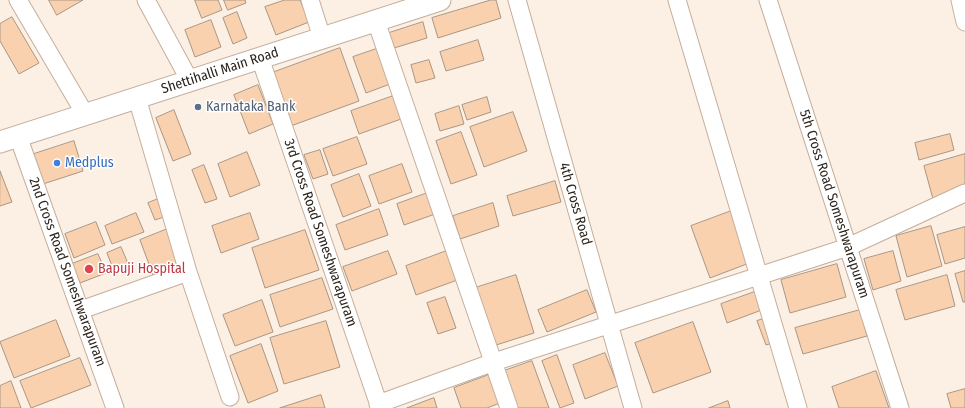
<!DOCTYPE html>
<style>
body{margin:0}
canvas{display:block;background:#fcefe3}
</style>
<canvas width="965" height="408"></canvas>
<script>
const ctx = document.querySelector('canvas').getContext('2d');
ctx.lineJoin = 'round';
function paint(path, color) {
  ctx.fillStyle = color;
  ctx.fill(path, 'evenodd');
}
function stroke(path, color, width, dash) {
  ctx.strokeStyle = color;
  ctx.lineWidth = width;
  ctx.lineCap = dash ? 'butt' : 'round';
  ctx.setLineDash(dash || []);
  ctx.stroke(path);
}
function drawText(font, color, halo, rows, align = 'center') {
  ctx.font = font + ' "Fira Sans Condensed",sans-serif';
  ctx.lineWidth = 3;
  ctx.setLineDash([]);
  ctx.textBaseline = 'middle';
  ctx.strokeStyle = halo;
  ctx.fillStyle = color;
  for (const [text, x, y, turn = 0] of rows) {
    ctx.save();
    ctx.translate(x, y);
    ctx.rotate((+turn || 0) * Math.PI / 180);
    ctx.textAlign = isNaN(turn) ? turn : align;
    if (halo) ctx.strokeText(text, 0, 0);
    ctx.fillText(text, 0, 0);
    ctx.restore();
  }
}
const building = new Path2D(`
 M49 0H83L57 15Z
 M195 0H218L222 10 202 18Z
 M224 0H245L246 3 228 10Z
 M285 0H300L309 22 276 35 265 7Z
 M491 0H496L501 18 438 38 432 18Z
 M237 12 247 38 233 44 223 18Z
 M12 17 39 63 19 74 0 41V24Z
 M211 20 221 47 195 57 185 30Z
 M423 22 427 38 394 48 389 33Z
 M478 40 484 60 446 71 440 52Z
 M388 45 401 80 366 93 353 57Z
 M340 48 359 101 288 127 269 74Z
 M429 60 435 78 416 83 411 65Z
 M258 85 273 124 249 134 234 95Z
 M396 95 404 118 359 134 351 111Z
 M487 97 491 112 467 120 462 105Z
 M459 106 464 124 440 131 435 114Z
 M174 110 191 154 173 161 156 118Z
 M513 112 527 151 484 167 470 127Z
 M461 132 477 175 451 184 436 141Z
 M950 134 954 150 919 160 915 143Z
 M357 137 367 164 333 176 323 149Z
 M74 141 83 171 40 185 31 155Z
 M320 150 328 174 313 179 304 155Z
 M247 152 260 185 230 197 218 164Z
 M965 154V190L933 199 924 166Z
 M402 164 412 192 379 204 369 176Z
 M204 165 217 199 205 203 192 170Z
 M0 171 12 202 0 206Z
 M359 174 371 206 343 217 331 185Z
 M555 181 561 202 513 216 507 196Z
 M433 191 441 212 404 225 397 204Z
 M171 194 178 212 155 220 148 203Z
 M493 203 499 226 460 239 453 216Z
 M379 209 388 235 345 250 336 225Z
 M734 210 752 262 710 278 691 226Z
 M136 213 144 232 112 244 105 226Z
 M250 213 259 239 221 253 212 226Z
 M96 222 105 245 74 258 65 234Z
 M931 226 942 266 907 277 896 236Z
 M965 227V258L945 264 937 235Z
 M170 228 187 271 156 283 140 240Z
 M305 230 319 270 265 288 252 248Z
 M121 247 130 268 115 274 107 253Z
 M452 249 463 278 416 295 406 266Z
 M388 251 397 274 352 291 343 267Z
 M893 251 901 281 873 290 864 259Z
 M98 254 106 273 80 283 72 264Z
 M837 264 846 297 790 313 781 280Z
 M965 271V302H963L955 274Z
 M516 275 534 333 493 346 475 288Z
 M947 275 955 306 905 320 896 290Z
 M322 278 333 309 280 327 270 295Z
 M587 290 596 312 547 332 538 310Z
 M760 290 767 308 727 323 721 304Z
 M445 297 456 328 438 334 427 303Z
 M262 300 273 332 235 346 223 315Z
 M860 310 867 336 803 354 795 328Z
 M766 318 775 342 766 345 757 321Z
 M56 320 70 356 14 378 0 342Z
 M326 321 340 367 284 384 270 338Z
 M693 322 711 372 653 393 635 343Z
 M261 344 278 391 248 403 230 356Z
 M605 353 618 386 585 399 573 365Z
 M557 355 574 403 560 408 542 361Z
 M80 358 91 385 31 408 20 381Z
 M532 361 549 408H514L501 372Z
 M876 371 889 408H839L832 387Z
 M494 373 505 401 487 408H461L454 388Z
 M11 381 21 408H0V386Z
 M965 389V408H951L947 394Z
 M321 395 325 408H280Z
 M434 398 437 408H407Z
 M728 401 730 408H709Z`);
paint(building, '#f9d1ae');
stroke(building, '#aa9684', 1);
const minor = new Path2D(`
 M18 0 85 114
 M146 0 190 81
 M310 0 322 38
 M517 0 633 408
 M677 0 798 408
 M768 0 900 408
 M960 0 965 22
 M376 21 509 408
 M260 58 380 408
 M137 98 188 272 230 397
 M18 136 115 408
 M81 310 188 272
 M378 404 494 362 848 247 965 193`);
const tertiary = new Path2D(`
 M0 142 440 0`);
stroke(minor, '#c4af9d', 19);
stroke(tertiary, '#c4af9d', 23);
stroke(minor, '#fff', 17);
stroke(tertiary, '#fff', 21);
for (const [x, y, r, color] of [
 [198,107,4,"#5c6f8a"],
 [57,163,4,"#3f7fe0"],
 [89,269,5,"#e0444e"]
]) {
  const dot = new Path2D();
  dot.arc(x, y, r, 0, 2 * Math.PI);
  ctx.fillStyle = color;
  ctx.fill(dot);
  stroke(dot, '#fff', 1.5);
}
drawText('14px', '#2c241d', '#fff', [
 ["Shettihalli Main Road",220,71,-18],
 ["4th Cross Road",575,204,74],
 ["5th Cross Road Someshwarapuram",834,204,72],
 ["3rd Cross Road Someshwarapuram",320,233,71],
 ["2nd Cross Road Someshwarapuram",67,272,70]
]);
drawText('14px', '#4e5e75', '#fff', [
 ["Karnataka Bank",206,107]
], 'left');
drawText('14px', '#366cbe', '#fff', [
 ["Medplus",65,163]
], 'left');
drawText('14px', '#be3a42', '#fff', [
 ["Bapuji Hospital",98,269]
], 'left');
</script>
